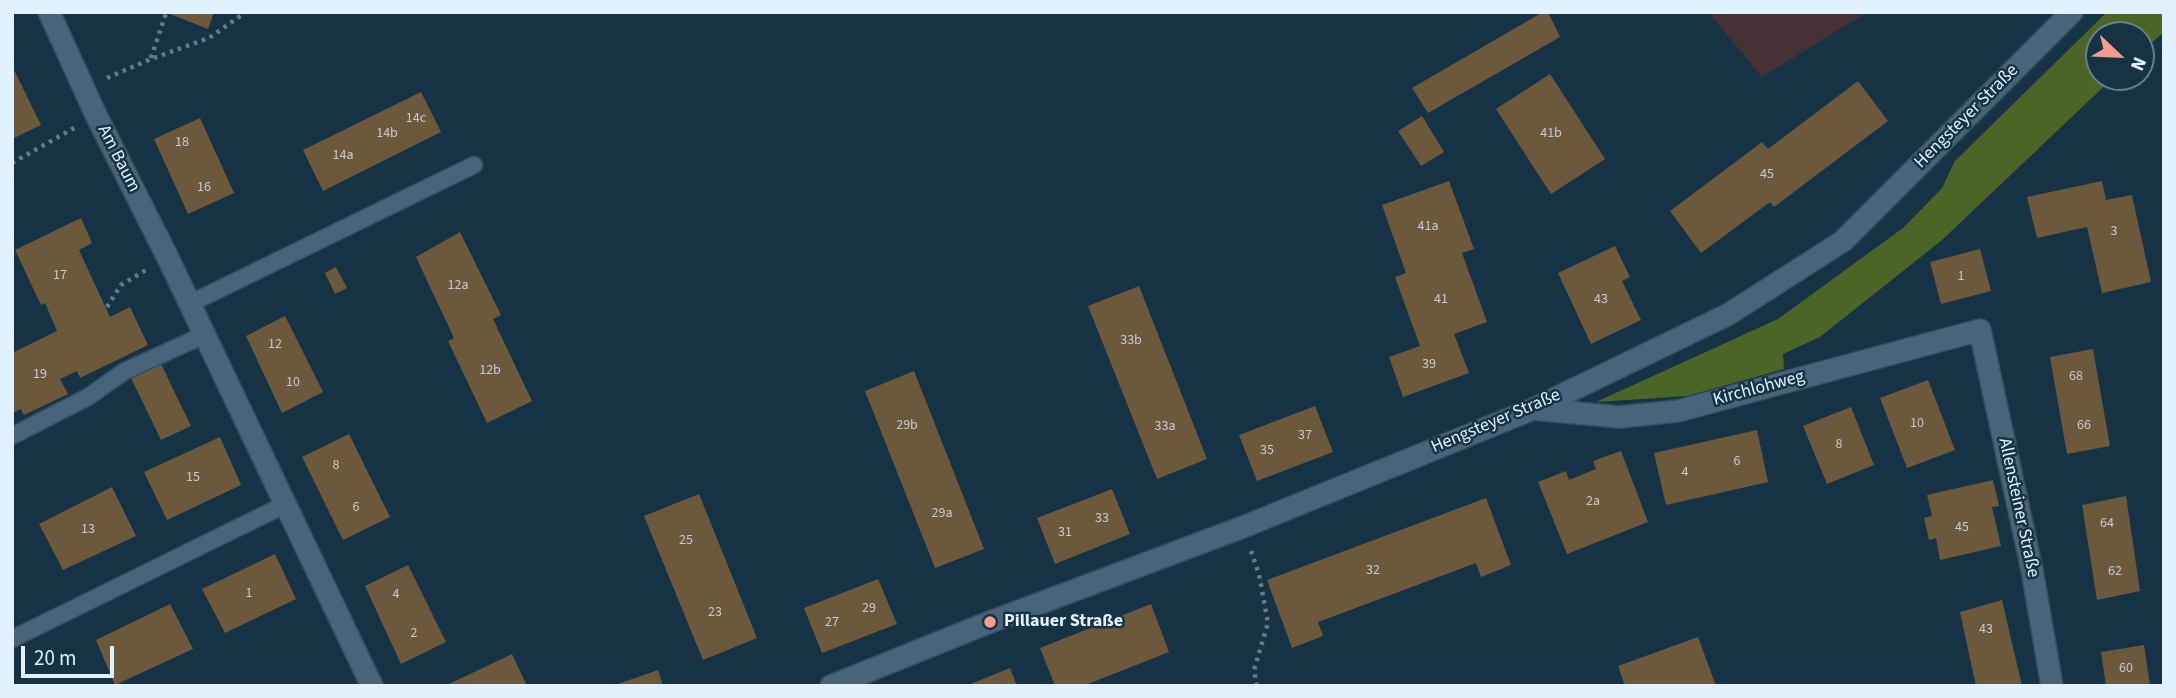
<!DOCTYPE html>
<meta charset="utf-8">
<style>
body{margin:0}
#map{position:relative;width:2176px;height:698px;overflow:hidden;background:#163346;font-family:"Source Sans 3",sans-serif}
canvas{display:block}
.frame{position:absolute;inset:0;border:14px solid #e1f1fe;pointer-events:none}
.north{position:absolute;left:2085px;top:21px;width:70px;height:70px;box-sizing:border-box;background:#163346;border:2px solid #677f90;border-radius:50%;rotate:113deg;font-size:19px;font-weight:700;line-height:28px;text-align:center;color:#e1f1fe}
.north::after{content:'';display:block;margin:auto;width:24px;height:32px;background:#f49d8d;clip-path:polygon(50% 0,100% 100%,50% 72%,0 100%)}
.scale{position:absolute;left:21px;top:646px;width:93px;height:32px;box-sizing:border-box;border:4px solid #e1f1fe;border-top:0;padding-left:9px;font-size:21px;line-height:24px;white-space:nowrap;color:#e1f1fe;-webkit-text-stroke:5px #163346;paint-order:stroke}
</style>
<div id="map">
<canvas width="2176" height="698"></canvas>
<div class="frame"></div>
<div class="north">N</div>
<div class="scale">20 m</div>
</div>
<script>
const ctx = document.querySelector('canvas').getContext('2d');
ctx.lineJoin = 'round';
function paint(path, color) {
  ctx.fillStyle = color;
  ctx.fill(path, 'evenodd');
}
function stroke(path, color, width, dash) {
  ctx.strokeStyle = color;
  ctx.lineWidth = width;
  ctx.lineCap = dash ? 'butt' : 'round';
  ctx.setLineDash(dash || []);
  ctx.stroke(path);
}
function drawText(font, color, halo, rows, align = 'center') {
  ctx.font = font + ' "Source Sans 3",sans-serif';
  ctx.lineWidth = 5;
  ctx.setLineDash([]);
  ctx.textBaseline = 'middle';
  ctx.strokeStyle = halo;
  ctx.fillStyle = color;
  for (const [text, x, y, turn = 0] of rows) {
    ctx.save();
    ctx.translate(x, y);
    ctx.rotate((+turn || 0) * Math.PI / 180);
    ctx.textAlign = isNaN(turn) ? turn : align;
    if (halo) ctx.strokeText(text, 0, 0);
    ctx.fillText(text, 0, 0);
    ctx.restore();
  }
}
paint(new Path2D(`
 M1708 12H1868L1762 77Z`), '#453136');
paint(new Path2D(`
 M2107 12H2164V32L2141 52V35H2099V77H2114L1942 240 1820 337 1783 354 1784 369 1687 396 1596 402 1778 319 1903 228 1942 188 1955 161Z`), '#4a6525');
paint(new Path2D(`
 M165 12H214L208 29Z
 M1543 12H1548L1560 37 1428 113 1412 88Z
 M14 70 41 125 12 139V71Z
 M1550 74 1605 159 1551 194 1496 109Z
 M1858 81 1888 121 1774 207 1770 202 1701 253 1670 211 1762 142 1768 149Z
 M421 92 441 132 323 191 303 150Z
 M1422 116 1444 152 1421 166 1398 131Z
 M200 118 234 193 188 214 154 139Z
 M1449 181 1474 249 1462 253 1487 322 1454 334 1469 373 1403 397 1389 357 1420 346 1395 277 1406 273 1382 205Z
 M2102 181 2106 200 2132 195 2151 282 2102 293 2087 227 2037 238 2027 197Z
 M81 218 92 243 79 250 110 317 130 307 148 345 80 378 77 371 60 379 68 394 24 415 21 409 12 413V353L57 331 45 303 41 305 15 250Z
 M460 232 501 315 493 319 532 401 487 423 448 341 454 338 416 257Z
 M1615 246 1630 277 1622 281 1641 320 1591 344 1558 273Z
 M1980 249 1991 291 1941 304 1930 262Z
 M336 267 347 288 335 294 325 273Z
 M1139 286 1207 459 1157 479 1088 306Z
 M285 316 323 392 282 413 246 336Z
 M2093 349 2110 446 2067 454 2050 357Z
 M161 364 191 426 161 440 131 378Z
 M914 371 984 549 935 568 865 391Z
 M1928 380 1955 450 1907 468 1880 398Z
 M1315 406 1333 452 1257 481 1239 435Z
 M1851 407 1874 465 1827 484 1803 426Z
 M1757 430 1768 482 1666 505 1654 453Z
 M349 434 390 517 343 540 302 457Z
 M220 437 241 485 167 520 144 472Z
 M1621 451 1648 522 1567 554 1538 482 1566 471 1569 480 1596 469 1593 461Z
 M1993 480 1999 506 1992 507 2001 546 1940 560 1936 538 1929 540 1924 518 1932 516 1927 495Z
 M112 487 136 536 63 570 39 524Z
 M1112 489 1130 534 1055 564 1037 518Z
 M699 494 757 638 703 660 644 516Z
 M2126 496 2140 591 2097 600 2082 505Z
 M1486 498 1511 565 1481 577 1476 563 1318 622 1323 636 1292 648 1267 580Z
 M275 554 296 599 225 633 202 589Z
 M408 565 446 642 401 664 365 586Z
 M878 579 897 624 822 653 804 608Z
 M2002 600 2022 686H1976L1960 612Z
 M170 604 193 649 115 685 96 640Z
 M1151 604 1169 652 1083 686H1055L1040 648Z
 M1698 637 1716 686H1625L1618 666Z
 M2144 645 2150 686H2106L2101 652Z
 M512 654 527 686H445Z
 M1010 668 1017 686H966Z
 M658 670 663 686H616L615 685Z`), '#6c593c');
const lane = new Path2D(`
 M189 304 474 165
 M12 436 88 397 125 371 204 335
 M12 639 286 504`);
const street = new Path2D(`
 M49 12 96 115 168 258 372 686
 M1533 409 1619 417 1678 411 1980 330 2032 570 2052 686
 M831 686 990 622 1243 527 1533 409 1729 314 1843 241 2072 12`);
stroke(lane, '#364e5e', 19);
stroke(street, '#364e5e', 24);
stroke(new Path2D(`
 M151 58 166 13
 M107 78 151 59 209 38 246 12
 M12 163 76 127
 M107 307 121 285 146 270
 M1251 551 1259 574 1268 623 1254 670 1257 686`), '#637b8c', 4.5, [3.5, 5]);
stroke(lane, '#47647a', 16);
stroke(street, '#47647a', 21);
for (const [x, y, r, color] of [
 [990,622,7,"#f49d8d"]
]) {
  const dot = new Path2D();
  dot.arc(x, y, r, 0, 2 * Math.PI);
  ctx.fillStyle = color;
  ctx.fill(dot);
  stroke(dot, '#163346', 2.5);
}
drawText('14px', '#c4cbce', null, [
 ["14c",416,119],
 ["14b",387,134],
 ["41b",1551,134],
 ["18",182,143],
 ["14a",343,156],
 ["45",1767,175],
 ["16",204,188],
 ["41a",1428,227],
 ["3",2114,232],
 ["17",60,276],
 ["1",1961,277],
 ["12a",458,286],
 ["41",1441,300],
 ["43",1601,300],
 ["33b",1131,341],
 ["12",275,345],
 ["39",1429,365],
 ["12b",490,371],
 ["19",40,375],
 ["68",2076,377],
 ["10",293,383],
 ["10",1917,424],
 ["29b",907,426],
 ["66",2084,426],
 ["33a",1165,427],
 ["37",1305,436],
 ["8",1839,445],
 ["35",1267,451],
 ["6",1737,462],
 ["8",336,466],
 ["4",1685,473],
 ["15",193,478],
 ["2a",1593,502],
 ["6",356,508],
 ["29a",942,514],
 ["33",1102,519],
 ["64",2107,524],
 ["45",1962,528],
 ["13",88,530],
 ["31",1065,533],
 ["25",686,541],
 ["32",1373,571],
 ["62",2115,572],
 ["1",249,594],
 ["4",396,595],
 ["29",869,609],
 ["23",715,613],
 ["27",832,623],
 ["43",1986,630],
 ["2",414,634],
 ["60",2126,669]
]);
drawText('18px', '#e1f1fe', '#163346', [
 ["Hengsteyer Straße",1967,117,-45],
 ["Am Baum",118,159,63],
 ["Kirchlohweg",1759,389,-15],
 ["Hengsteyer Straße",1496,422,-23],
 ["Allensteiner Straße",2018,508,78]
]);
drawText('bold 18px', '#e1f1fe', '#163346', [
 ["Pillauer Straße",1004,622]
], 'left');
</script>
